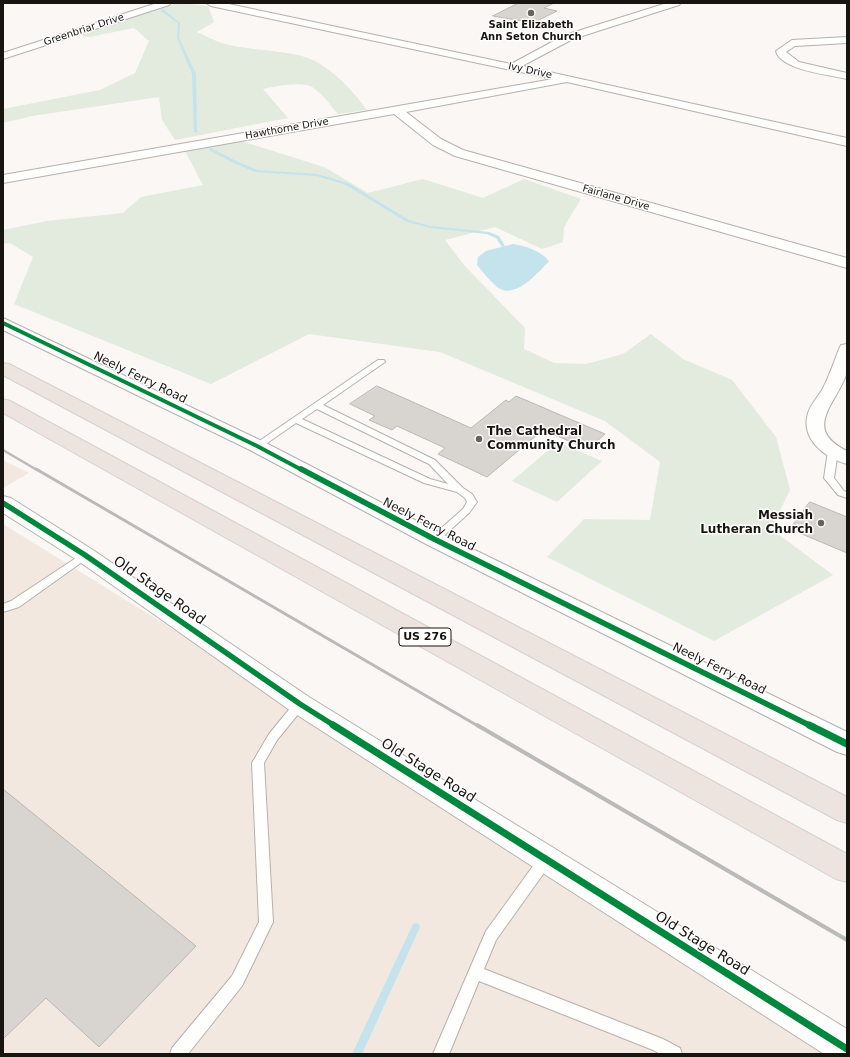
<!DOCTYPE html>
<style>
body{margin:0}
#map{position:relative;width:850px;height:1057px;overflow:hidden;background:#faf7f4;font-family:"DejaVu Sans",sans-serif}
canvas{display:block}
.frame{position:absolute;inset:0;border:4px solid #181410;pointer-events:none}
</style>
<div id="map">
<canvas width="850" height="1057"></canvas>
<div class="frame"></div>
</div>
<script>
const ctx = document.querySelector('canvas').getContext('2d');
ctx.lineJoin = 'round';
function paint(path, color) {
  ctx.fillStyle = color;
  ctx.fill(path, 'evenodd');
}
function stroke(path, color, width, dash) {
  ctx.strokeStyle = color;
  ctx.lineWidth = width;
  ctx.lineCap = dash ? 'butt' : 'round';
  ctx.setLineDash(dash || []);
  ctx.stroke(path);
}
function drawText(font, color, halo, rows, align = 'center') {
  ctx.font = font + ' "DejaVu Sans",sans-serif';
  ctx.lineWidth = 3;
  ctx.setLineDash([]);
  ctx.textBaseline = 'middle';
  ctx.strokeStyle = halo;
  ctx.fillStyle = color;
  for (const [text, x, y, turn = 0] of rows) {
    ctx.save();
    ctx.translate(x, y);
    ctx.rotate((+turn || 0) * Math.PI / 180);
    ctx.textAlign = isNaN(turn) ? turn : align;
    if (halo) ctx.strokeText(text, 0, 0);
    ctx.fillText(text, 0, 0);
    ctx.restore();
  }
}
paint(new Path2D(`
 M3 460 29 473 3 488Z
 M3 524 847 1046V1054H3Z`), '#f3e8e0');
paint(new Path2D(`
 M179 3 208 6 214 22 197 32C211 39 224 45 240 47 262 51 293 51 313 60 335 71 352 90 367 110L338 114C330 105 323 94 312 87 302 81 274 86 263 89L288 118 175 140 162 120 159 97 32 116 3 123V109L100 90 135 73 149 41 134 28 89 37 80 35 141 14Z
 M241 141 324 167 368 193 423 179 483 198 524 179 581 199 564 227 563 242 542 249 495 227 445 240 464 265 525 328 524 349 554 363 586 364 623 354 651 334 683 359 732 380 776 437 790 490 771 529 833 575 714 641 547 557 584 519 650 520 660 462 605 421 440 352 309 334 211 384 14 304 33 257 10 243 3 244V230L47 221 123 213 141 197 203 185 185 151Z
 M558 442 602 461 557 502 512 481Z`), '#e2ebdd');
paint(new Path2D(`
 M513 244C526 246 541 251 549 261 538 273 513 302 496 286 489 280 483 272 477 265L478 257 486 251Z`), '#c4e3ec');
paint(new Path2D(`
 M161 9H163L180 23 179 38 196 74 197 133 194 132 192 74 177 38 178 23 161 11Z
 M209 148H211L236 161 257 170 317 174 348 183 409 220 431 226 489 232 499 236 505 246 502 247 496 238 487 234 431 228 407 222 346 185 317 176 255 172 234 163 209 150Z
 M416 923 419 924 420 927 362 1054H352L413 924Z`), '#c4e3ec');
const building = new Path2D(`
 M519 3H554L544 8 557 11 533 23 493 16Z
 M377 386 471 428 506 400 509 402 516 396 605 434 588 449 543 430 487 477 438 454 445 448 397 426 392 430 369 420 375 416 350 404Z
 M810 502 847 517V553L790 529Z
 M3 789 196 946 99 1047 46 998 3 1039Z`);
paint(building, '#d8d4d0');
stroke(building, '#bbb8b4', 1);
const lane = new Path2D(`
 M378 360H384L385 362 323 405 435 460 463 488 472 494 477 502 469 513 438 541H430L429 539 463 509 467 502 465 498 457 492 424 483 296 423 260 448H254L252 446ZM317 409 429 464 448 484 430 479 302 419Z
 M833 448 838 451 834 478 844 491 847 492V498L838 495 824 478 828 451Z
 M85 552 90 555 89 557 19 607 3 612V604L11 601Z
 M300 699 304 701 306 704 304 707 277 740 264 763 273 922 242 986 188 1054H170L172 1048 232 976 259 922 252 763 269 734 296 701Z
 M546 853 551 855 553 859 551 863 496 940 484 969 663 1039 680 1048 682 1054H660L653 1050 479 981 449 1054H433L486 931 541 855Z`);
const street = new Path2D(`
 M157 3H171L169 5 3 59V53Z
 M206 3H224L511 64 565 35 667 3H681L679 5 573 39 522 66 847 138V146L567 82 406 112 441 139 463 150 847 258V268L455 156 433 145 394 114 3 183V175L553 79 211 6Z
 M847 37V43L795 46 786 52 799 62 847 73V79C830 75 780 70 776 51L792 40Z
 M847 344C847 353 849 366 846 375 836 404 802 429 847 451V464C825 458 800 439 808 413 811 404 817 398 822 390 829 377 834 362 839 349L841 345Z`);
const secondary = new Path2D(`
 M3 318 264 442 442 534 847 732V755L837 752 426 544 250 450 3 330Z
 M3 496 11 498 93 550 309 697 847 1029V1054H824L291 711 77 560 3 513Z`);
const highway = new Path2D(`
 M3 363 9 364 847 797V823L837 820 3 375Z
 M3 399 10 401 847 854V882L836 879 3 413Z`);
stroke(lane, '#b5b1ae', 2);
stroke(street, '#b5b1ae', 2);
stroke(secondary, '#b5b1ae', 2);
stroke(highway, '#d4d1d0', 2);
paint(lane, '#fefefd');
paint(street, '#fefefd');
paint(secondary, '#fefefd');
paint(highway, '#eee4df');
stroke(new Path2D(`
 M3 450 37 470`), '#babab8', 2.5);
stroke(new Path2D(`
 M36 469 478 726`), '#babab8', 3);
stroke(new Path2D(`
 M477 725 847 940`), '#babab8', 4);
stroke(new Path2D(`
 M3 323 257 446 302 470`), '#00873e', 4);
stroke(new Path2D(`
 M301 469 434 539 811 726
 M3 503 85 555 300 704 335 726`), '#00873e', 5.5);
stroke(new Path2D(`
 M333 725 847 1049
 M809 725 847 744`), '#00873e', 7);
for (const [x, y, r, color] of [
 [531,13,4,"#676360"],
 [479,439,4,"#676360"],
 [821,523,4,"#676360"]
]) {
  const dot = new Path2D();
  dot.arc(x, y, r, 0, 2 * Math.PI);
  ctx.fillStyle = color;
  ctx.fill(dot);
  stroke(dot, '#fff', 1.5);
}
drawText('bold 10px', '#181410', '#fff', [
 ["Saint Elizabeth",531,25],
 ["Ann Seton Church",531,37]
]);
drawText('10px', '#181410', '#fff', [
 ["Greenbriar Drive",84,30,-18],
 ["Ivy Drive",530,71,12],
 ["Hawthorne Drive",287,129,-10],
 ["Fairlane Drive",616,198,16]
]);
for (const [x, y, w] of [
 [425,637,52]
]) {
  const box = new Path2D();
  box.roundRect(x - w / 2, y - 9, w, 18, 3);
  ctx.fillStyle = '#fff';
  ctx.fill(box);
  stroke(box, '#181410', 1);
}
drawText('bold 11px', '#181410', null, [
 ["US 276",425,637]
]);
drawText('12px', '#181410', '#fff', [
 ["Neely Ferry Road",140,378,26],
 ["Neely Ferry Road",429,525,27],
 ["Neely Ferry Road",719,669,26]
]);
drawText('bold 12px', '#181410', '#fff', [
 ["The Cathedral",487,432],
 ["Community Church",487,446],
 ["Messiah",813,516,"right"],
 ["Lutheran Church",813,530,"right"]
], 'left');
drawText('14px', '#181410', '#fff', [
 ["Old Stage Road",159,591,35],
 ["Old Stage Road",428,771,32],
 ["Old Stage Road",702,944,32]
]);
</script>
